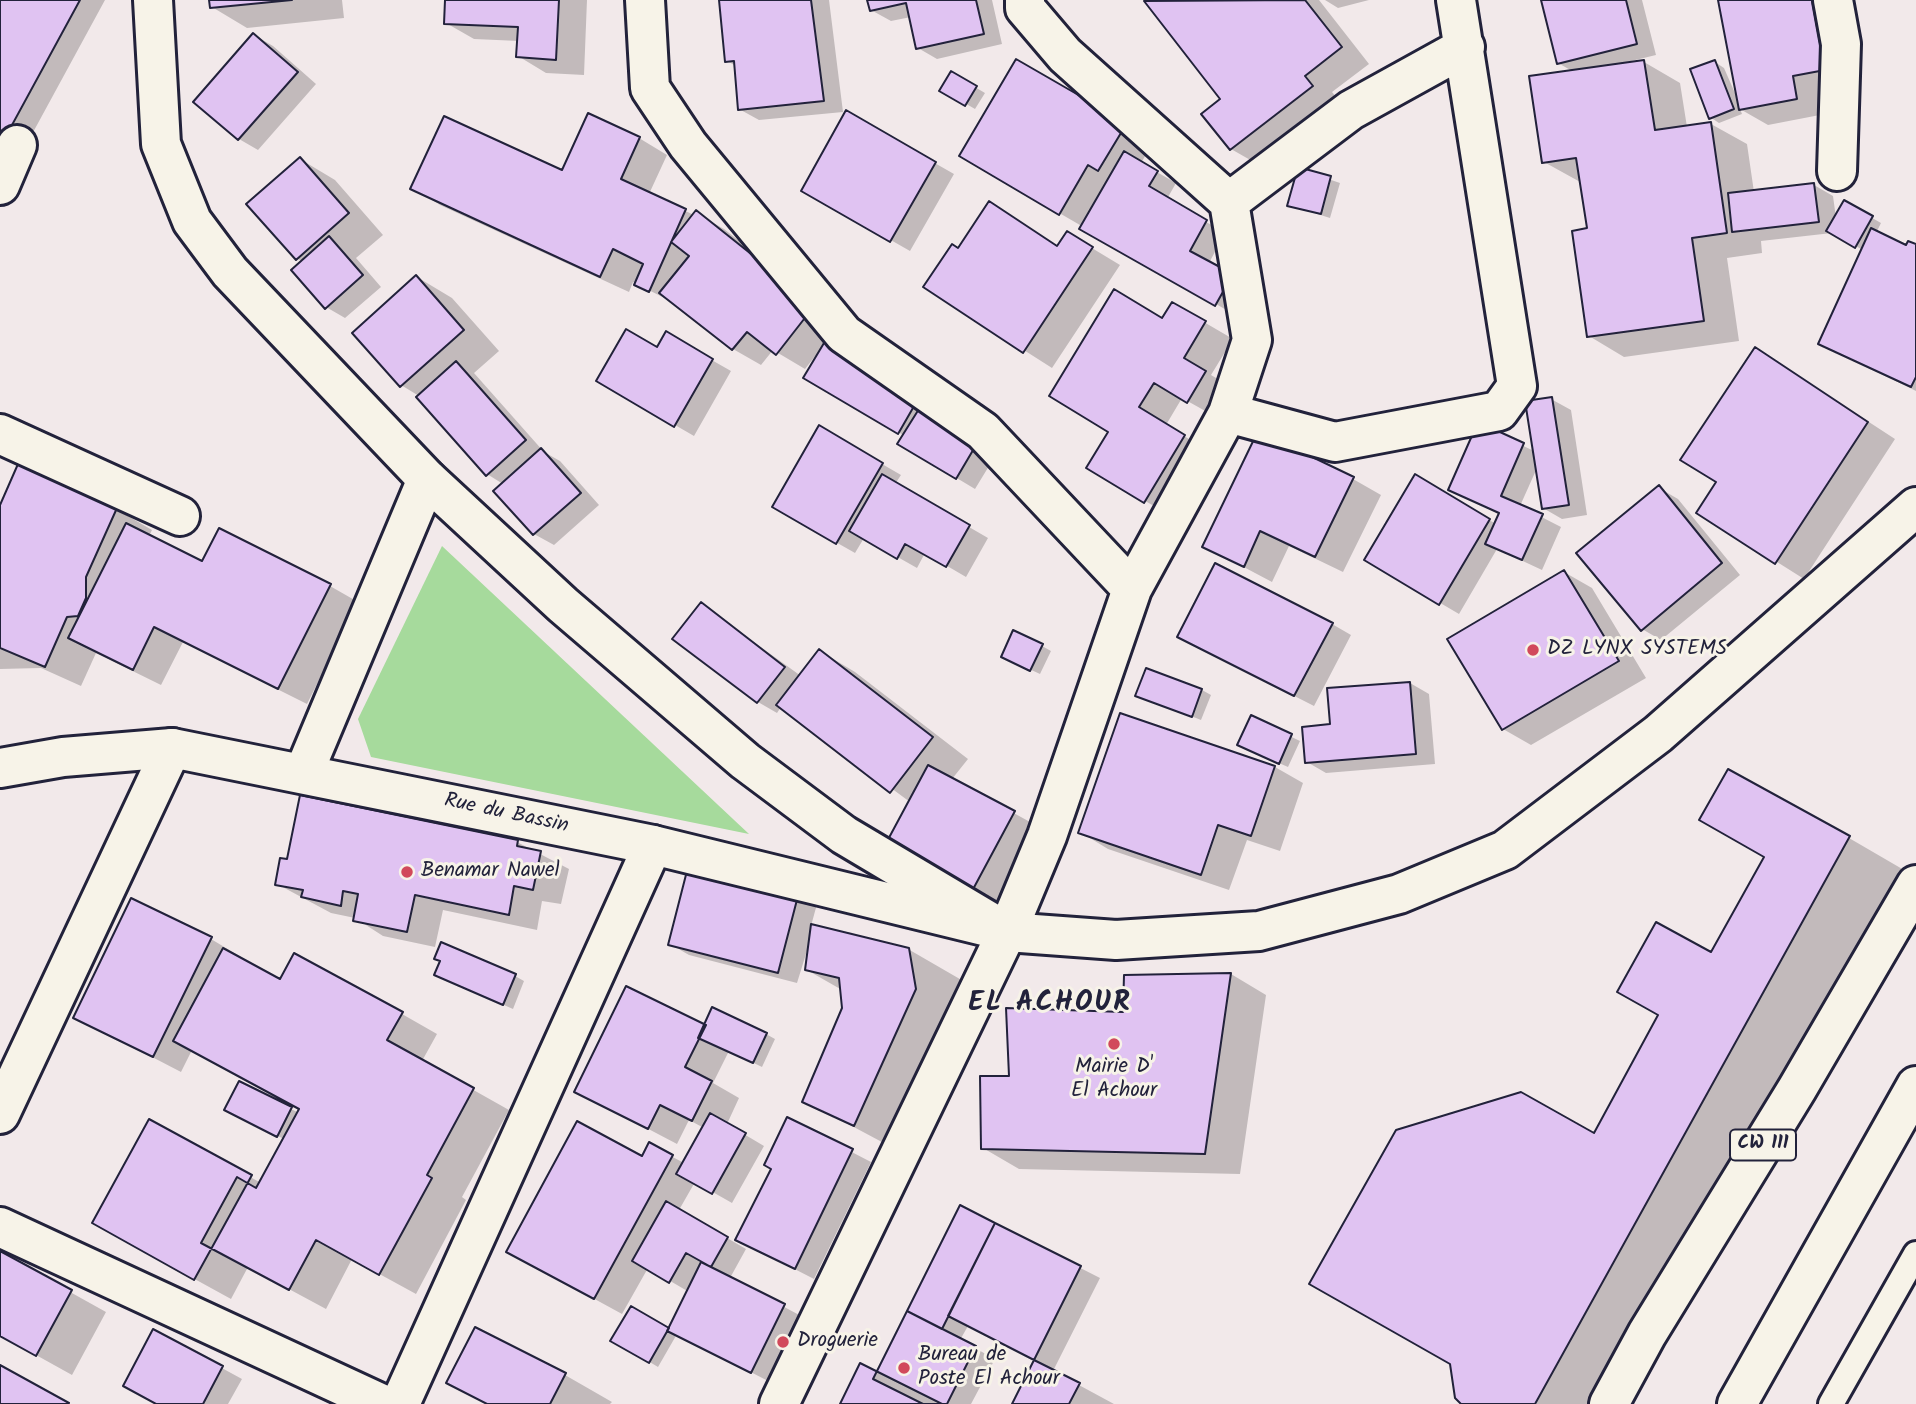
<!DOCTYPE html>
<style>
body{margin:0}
canvas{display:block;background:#f2e9ea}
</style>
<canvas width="1916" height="1404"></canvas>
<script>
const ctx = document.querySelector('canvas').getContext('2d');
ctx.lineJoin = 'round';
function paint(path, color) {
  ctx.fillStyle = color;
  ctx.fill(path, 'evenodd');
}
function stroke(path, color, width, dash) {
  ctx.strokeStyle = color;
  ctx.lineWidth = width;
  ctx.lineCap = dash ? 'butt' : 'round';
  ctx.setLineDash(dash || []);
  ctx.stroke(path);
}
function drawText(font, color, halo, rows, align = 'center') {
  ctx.font = font + ' Kalam,sans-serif';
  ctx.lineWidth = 6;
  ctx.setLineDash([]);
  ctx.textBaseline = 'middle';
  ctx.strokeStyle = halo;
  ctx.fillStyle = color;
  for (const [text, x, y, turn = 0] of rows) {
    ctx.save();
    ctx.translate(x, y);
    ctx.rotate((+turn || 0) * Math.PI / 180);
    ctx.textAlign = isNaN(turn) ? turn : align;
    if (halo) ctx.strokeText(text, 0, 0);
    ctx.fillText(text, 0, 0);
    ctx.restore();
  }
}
paint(new Path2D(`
 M442 546 749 834 371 757 358 719Z`), '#a6da9c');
paint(new Path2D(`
 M0 0H105L0 193Z
 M211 0H342L344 18 247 28 212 7Z
 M447 0H587L584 75 546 73 518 56 519 41 474 39 446 23Z
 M721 0H829L843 112 759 120 739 109 736 66 727 61Z
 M869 0H992L1002 44 937 59 918 48 911 17 891 21 871 10Z
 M1148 0H1319L1369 64 1332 92 1340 102 1259 165 1231 149 1204 114 1223 99Z
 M1325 0H1369L1338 8Z
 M1542 0H1642L1656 55 1627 62V64L1644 62 1680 83 1687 127 1711 124 1747 144 1754 192 1814 185 1833 196 1836 218 1844 202 1881 223 1876 233 1907 247 1916 246V391L1820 344 1863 250 1832 233 1761 241 1762 253 1727 258 1739 341 1624 357 1589 336V230L1582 183 1544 162 1574 72 1558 63Z
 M1720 0H1836L1825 114 1768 125 1740 109 1742 114 1719 123 1710 117 1715 62 1724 68 1738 100Z
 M254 35 273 46 316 84 258 150 239 139 196 102Z
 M1017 61 1154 141 1141 163 1176 183 1167 199 1225 233 1209 263 1251 287 1235 315 961 156Z
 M951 73 985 93 975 109 942 90Z
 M847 113 954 174 910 251 803 190Z
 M639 138 667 155 649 194 694 215 696 213 724 229 1000 448 975 489 900 444 905 436 806 377 816 355 805 369 773 350 761 365 733 349 678 305 633 282 629 292 440 205 413 188 563 172Z
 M300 159 335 180 383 235 356 258 381 287 345 318 326 307 303 262 297 258Z
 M1299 169 1340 183 1330 218 1289 205Z
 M989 203 1059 247 1067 233 1120 265 1052 368 925 287 959 250Z
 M417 277 452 298 499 351 474 373 544 452 560 461 599 505 554 545 534 534 496 491 503 484 487 474 419 396 401 385Z
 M1173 304 1233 339 1211 375 1233 388 1216 417 1182 398 1166 425 1212 453 1173 517 1088 468 1111 431Z
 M666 334 731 371 694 436 599 381 657 349Z
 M1783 366 1895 439 1804 579 1698 512Z
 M1551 399 1571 410 1587 515 1562 519 1543 508 1537 468 1520 506 1561 527 1542 570 1497 549 1459 614 1367 560 1415 477 1496 524 1500 515 1450 489 1479 425 1534 451Z
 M820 428 901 475 895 484 988 538 966 577 925 553 917 568 864 538 855 553 774 507Z
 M1353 479 1381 495 1343 572 1289 546 1272 582 1204 546Z
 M1659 488 1678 499 1740 575 1661 640 1642 629Z
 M0 509H116L152 530 149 536 203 563 330 586 358 602 307 704 183 642 161 685 96 653 81 686 41 668 0 669Z
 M1564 572 1592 588 1646 678 1531 745 1503 729Z
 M701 604 801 676 820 651 855 672 968 759 952 779 1050 833 1007 912 922 867 910 802 781 707 777 713 758 702 674 638Z
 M1332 624 1351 635 1314 706 1198 647Z
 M1042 646 1051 651 1040 674 1012 661Z
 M1410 683 1429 694 1435 764 1326 773 1307 762 1332 726Z
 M1202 690 1211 695 1201 720 1138 695Z
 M1121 715 1275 767 1303 783 1280 851 1247 840 1229 890 1108 849 1080 832Z
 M1252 718 1300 741 1288 767 1249 750Z
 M1849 838 1904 870 1609 1404H1463L1594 1135 1712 954Z
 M517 842 569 869 561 904 542 901 537 930 443 910 435 947 383 936 355 918 331 913 277 884 288 861Z
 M690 865 817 904 811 926 908 949 965 982 910 1157 805 1101 844 1008 842 990 807 970 810 941 797 983 689 955 670 944Z
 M132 900 211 939 281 981 402 1014 437 1034 422 1061 509 1110 462 1197 466 1200 416 1294 352 1259 326 1309 248 1267 231 1299 129 1243 150 1121 261 1183 284 1139 235 1115 239 1083 299 1113 301 1109 192 1050 181 1072 75 1017Z
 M442 962 515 976 524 981 513 1009 445 979Z
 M1231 974 1266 995 1240 1174 1019 1169 983 1148 1011 1077 1124 1014 1125 977Z
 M706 1027 766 1034 775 1039 762 1067 729 1051 713 1083 739 1098 727 1124 764 1146 732 1203 695 1182 679 1210 746 1249 730 1278 803 1317 770 1382 677 1334 658 1367 613 1340 668 1330 689 1292 648 1268 622 1314 536 1267 642 1158 650 1145 684 1163 704 1128 689 1120 677 1144 576 1091Z
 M788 1119 871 1162 814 1279 738 1240 773 1168Z
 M961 1207 1100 1278 1053 1371 1114 1404H1014L1036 1361 968 1326 960 1340 995 1359 971 1404H842L877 1373Z
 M0 1253 106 1312 72 1375 0 1335Z
 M154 1331 242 1379 228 1404H158Z
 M565 1375 612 1402 610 1404H486L448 1382Z`), '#0003');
const building = new Path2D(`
 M0 0H80L0 147Z
 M209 0H292L210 8Z
 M445 0H559L556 60 516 57 518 27 444 24Z
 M719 0H811L824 101 738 110 734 61 725 62Z
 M867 0H976L984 34 916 49 906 3 870 11Z
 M1305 0 1342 47 1305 76 1313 86 1230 150 1201 114 1220 99 1144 1Z
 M1541 0H1626L1637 44 1557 64Z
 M1718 0H1812L1825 70 1793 76 1797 99 1739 110Z
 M253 33 298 72 238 140 193 102Z
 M1016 59 1127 123 1098 171 1088 165 1059 215 959 156Z
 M1644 60 1655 130 1711 122 1727 233 1692 238 1704 321 1587 337 1572 231 1587 228 1576 158 1542 163 1529 76Z
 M1715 60 1734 109 1709 119 1690 69Z
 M951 71 977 86 965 106 939 91Z
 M846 110 936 162 890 242 801 191Z
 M588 113 640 137 621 179 686 209 649 292 634 285 643 264 613 249 600 277 410 189 444 116 562 170Z
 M1124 151 1158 171 1149 186 1207 220 1190 251 1233 274 1215 306 1079 229Z
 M300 157 349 213 296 260 246 204Z
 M1298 167 1331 176 1321 214 1287 206Z
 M1814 183 1819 222 1732 232 1728 193Z
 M1844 200 1873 216 1855 248 1826 231Z
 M989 201 1057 246 1067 231 1093 247 1023 353 923 287 952 244 958 248Z
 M696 210 815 305 776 355 747 332 732 350 659 293 689 256 671 242Z
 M1871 228 1906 245 1908 241 1916 244V377L1911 387 1818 344Z
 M329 236 363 275 325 309 291 270Z
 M416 275 464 330 400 387 352 333Z
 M1114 289 1162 318 1172 302 1206 321 1184 358 1206 371 1187 403 1154 383 1139 407 1185 435 1144 503 1086 468 1108 432 1049 396Z
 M626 329 657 347 666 331 713 359 674 427 596 381Z
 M827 338 921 394 898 434 803 378Z
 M1755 347 1868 422 1775 564 1696 513 1716 482 1680 460Z
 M456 361 526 440 486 476 416 397Z
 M1552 397 1569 505 1542 509 1525 401Z
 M924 401 982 435 956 479 897 444Z
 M1478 422 1524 443 1501 496 1543 514 1522 560 1485 544 1499 513 1448 490Z
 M819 425 883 463 836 544 772 507Z
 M1258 431 1354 477 1315 557 1260 531 1244 567 1202 547Z
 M541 448 581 493 533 535 493 491Z
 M18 464 117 508 86 577V598L78 616 67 617 45 667 0 648V505Z
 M882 474 970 525 946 567 905 544 897 559 849 531Z
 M1415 474 1490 519 1439 605 1364 560Z
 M1659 485 1722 563 1641 631 1576 553Z
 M126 523 202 561 219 528 331 584 278 689 154 627 133 670 68 638Z
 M1215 563 1333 623 1294 696 1177 637Z
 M1564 570 1619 661 1502 730 1447 639Z
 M701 602 785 667 757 703 672 639Z
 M1013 630 1043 644 1030 671 1001 657Z
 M819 649 933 737 890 793 776 705Z
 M1146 668 1202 689 1192 717 1135 696Z
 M1410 682 1416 754 1305 763 1302 727 1330 724 1327 688Z
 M1120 713 1275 766 1251 836 1218 825 1201 875 1078 833Z
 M1251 715 1292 734 1279 764 1237 745Z
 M928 765 1015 811 971 893 884 847Z
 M1728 769 1850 836 1535 1404H1461L1455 1398 1450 1364 1309 1284 1396 1130 1521 1092 1594 1133 1658 1015 1617 992 1656 922 1711 952 1764 857 1699 820Z
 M300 795 518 840 517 846 541 851 533 890 514 886 509 915 415 895 407 932 353 921 358 894 343 891 341 906 301 897 303 890 275 885 280 858 287 859Z
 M689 863 799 892 778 973 668 945Z
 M131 898 212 937 153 1057 73 1018Z
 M811 924 909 948 916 989 854 1126 802 1102 842 1008 839 978 805 970Z
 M441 942 516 974 503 1005 434 975 440 961 434 959Z
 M223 948 280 979 294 953 403 1012 387 1040 474 1088 427 1175 432 1178 379 1275 316 1240 289 1290 201 1243 237 1177 256 1188 299 1109 173 1041Z
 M1231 973 1205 1154 981 1149 980 1076H1009L1006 1008 1123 1012 1124 975Z
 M626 986 706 1025 685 1067 712 1081 692 1121 660 1105 648 1129 574 1092Z
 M712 1007 767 1033 753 1063 698 1038Z
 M239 1081 292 1107 277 1137 224 1110Z
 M710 1113 746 1133 712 1194 676 1174Z
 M787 1117 853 1149 795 1269 735 1240 771 1169 764 1165Z
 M149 1119 252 1175 194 1280 92 1223Z
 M577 1121 642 1156 649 1142 673 1155 594 1299 506 1252Z
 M666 1201 728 1237 711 1267 686 1253 669 1283 632 1261Z
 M960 1205 995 1223 942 1329 907 1311Z
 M995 1223 1081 1266 1034 1360 948 1316Z
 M0 1251 72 1290 36 1356 0 1336Z
 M701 1262 785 1304 751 1373 667 1331Z
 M631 1306 669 1328 649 1363 610 1341Z
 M907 1311 976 1346 947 1404H923L873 1379Z
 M475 1327 566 1373 550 1404H487L446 1383Z
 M153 1329 223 1366 203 1404H156L123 1386Z
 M1034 1360 1080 1383 1069 1404H1012Z
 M860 1363 942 1404H840Z
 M0 1365 69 1403 68 1404H0Z`);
paint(building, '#e0c3f2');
stroke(building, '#22223b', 2);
const service = new Path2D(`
 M1831 1404 1916 1254`);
const minor = new Path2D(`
 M645 0 650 88 688 145 844 334 983 431 1132 589
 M1833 0 1841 44 1837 171
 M0 185 17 145
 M1229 202 1351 110 1465 47
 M1228 413 1335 442 1499 411 1517 386 1456 0
 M0 434 180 516
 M304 772 427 479
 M0 1114 172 748
 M0 1227 382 1404
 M400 1404 653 845
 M779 1404 1007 932 1047 836 1132 589 1228 413 1252 340 1229 202 1065 55 1025 8V0`);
const tertiary = new Path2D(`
 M0 768 63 757 172 748 653 845 992 928`);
const secondary = new Path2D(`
 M153 0 161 144 192 221 230 272 427 479 563 605 745 761 844 835 1007 932 1116 940 1259 931 1399 894 1505 850 1658 734 1916 507`);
const primary = new Path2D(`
 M1609 1404 1647 1334 1797 1089 1916 885
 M1737 1404 1916 1086`);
stroke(service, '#22223b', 30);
stroke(minor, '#22223b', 44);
stroke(tertiary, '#22223b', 44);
stroke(secondary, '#22223b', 44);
stroke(primary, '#22223b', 44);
stroke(service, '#f7f3e8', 24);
stroke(minor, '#f7f3e8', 38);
stroke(tertiary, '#f7f3e8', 38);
stroke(secondary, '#f7f3e8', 38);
stroke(primary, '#f7f3e8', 38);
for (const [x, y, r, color] of [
 [1533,650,7,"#d1495b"],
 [407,872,7,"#d1495b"],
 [1114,1044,7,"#d1495b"],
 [783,1342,7,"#d1495b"],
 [904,1368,7,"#d1495b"]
]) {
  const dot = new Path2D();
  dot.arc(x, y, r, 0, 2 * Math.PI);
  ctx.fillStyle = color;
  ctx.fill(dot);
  stroke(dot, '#f7f3e8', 2.5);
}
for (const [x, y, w] of [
 [1763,1145,66]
]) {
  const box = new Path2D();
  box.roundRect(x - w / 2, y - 15.5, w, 31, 5);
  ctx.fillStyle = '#f7f3e8';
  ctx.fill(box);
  stroke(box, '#22223b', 2);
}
drawText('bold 19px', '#22223b', null, [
 ["CW 111",1763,1145]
]);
drawText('21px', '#22223b', '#f7f3e8', [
 ["DZ LYNX SYSTEMS",1547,650],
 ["Benamar Nawel",421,872],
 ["Mairie D'",1114,1068,"center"],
 ["El Achour",1114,1092,"center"],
 ["Droguerie",797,1342],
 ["Bureau de",918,1356],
 ["Poste El Achour",918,1380]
], 'left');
drawText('21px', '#22223b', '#f7f3e8', [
 ["Rue du Bassin",506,815,12]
]);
ctx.letterSpacing = '2px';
drawText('bold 28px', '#22223b', '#f7f3e8', [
 ["EL ACHOUR",1050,1005]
]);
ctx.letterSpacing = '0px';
</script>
